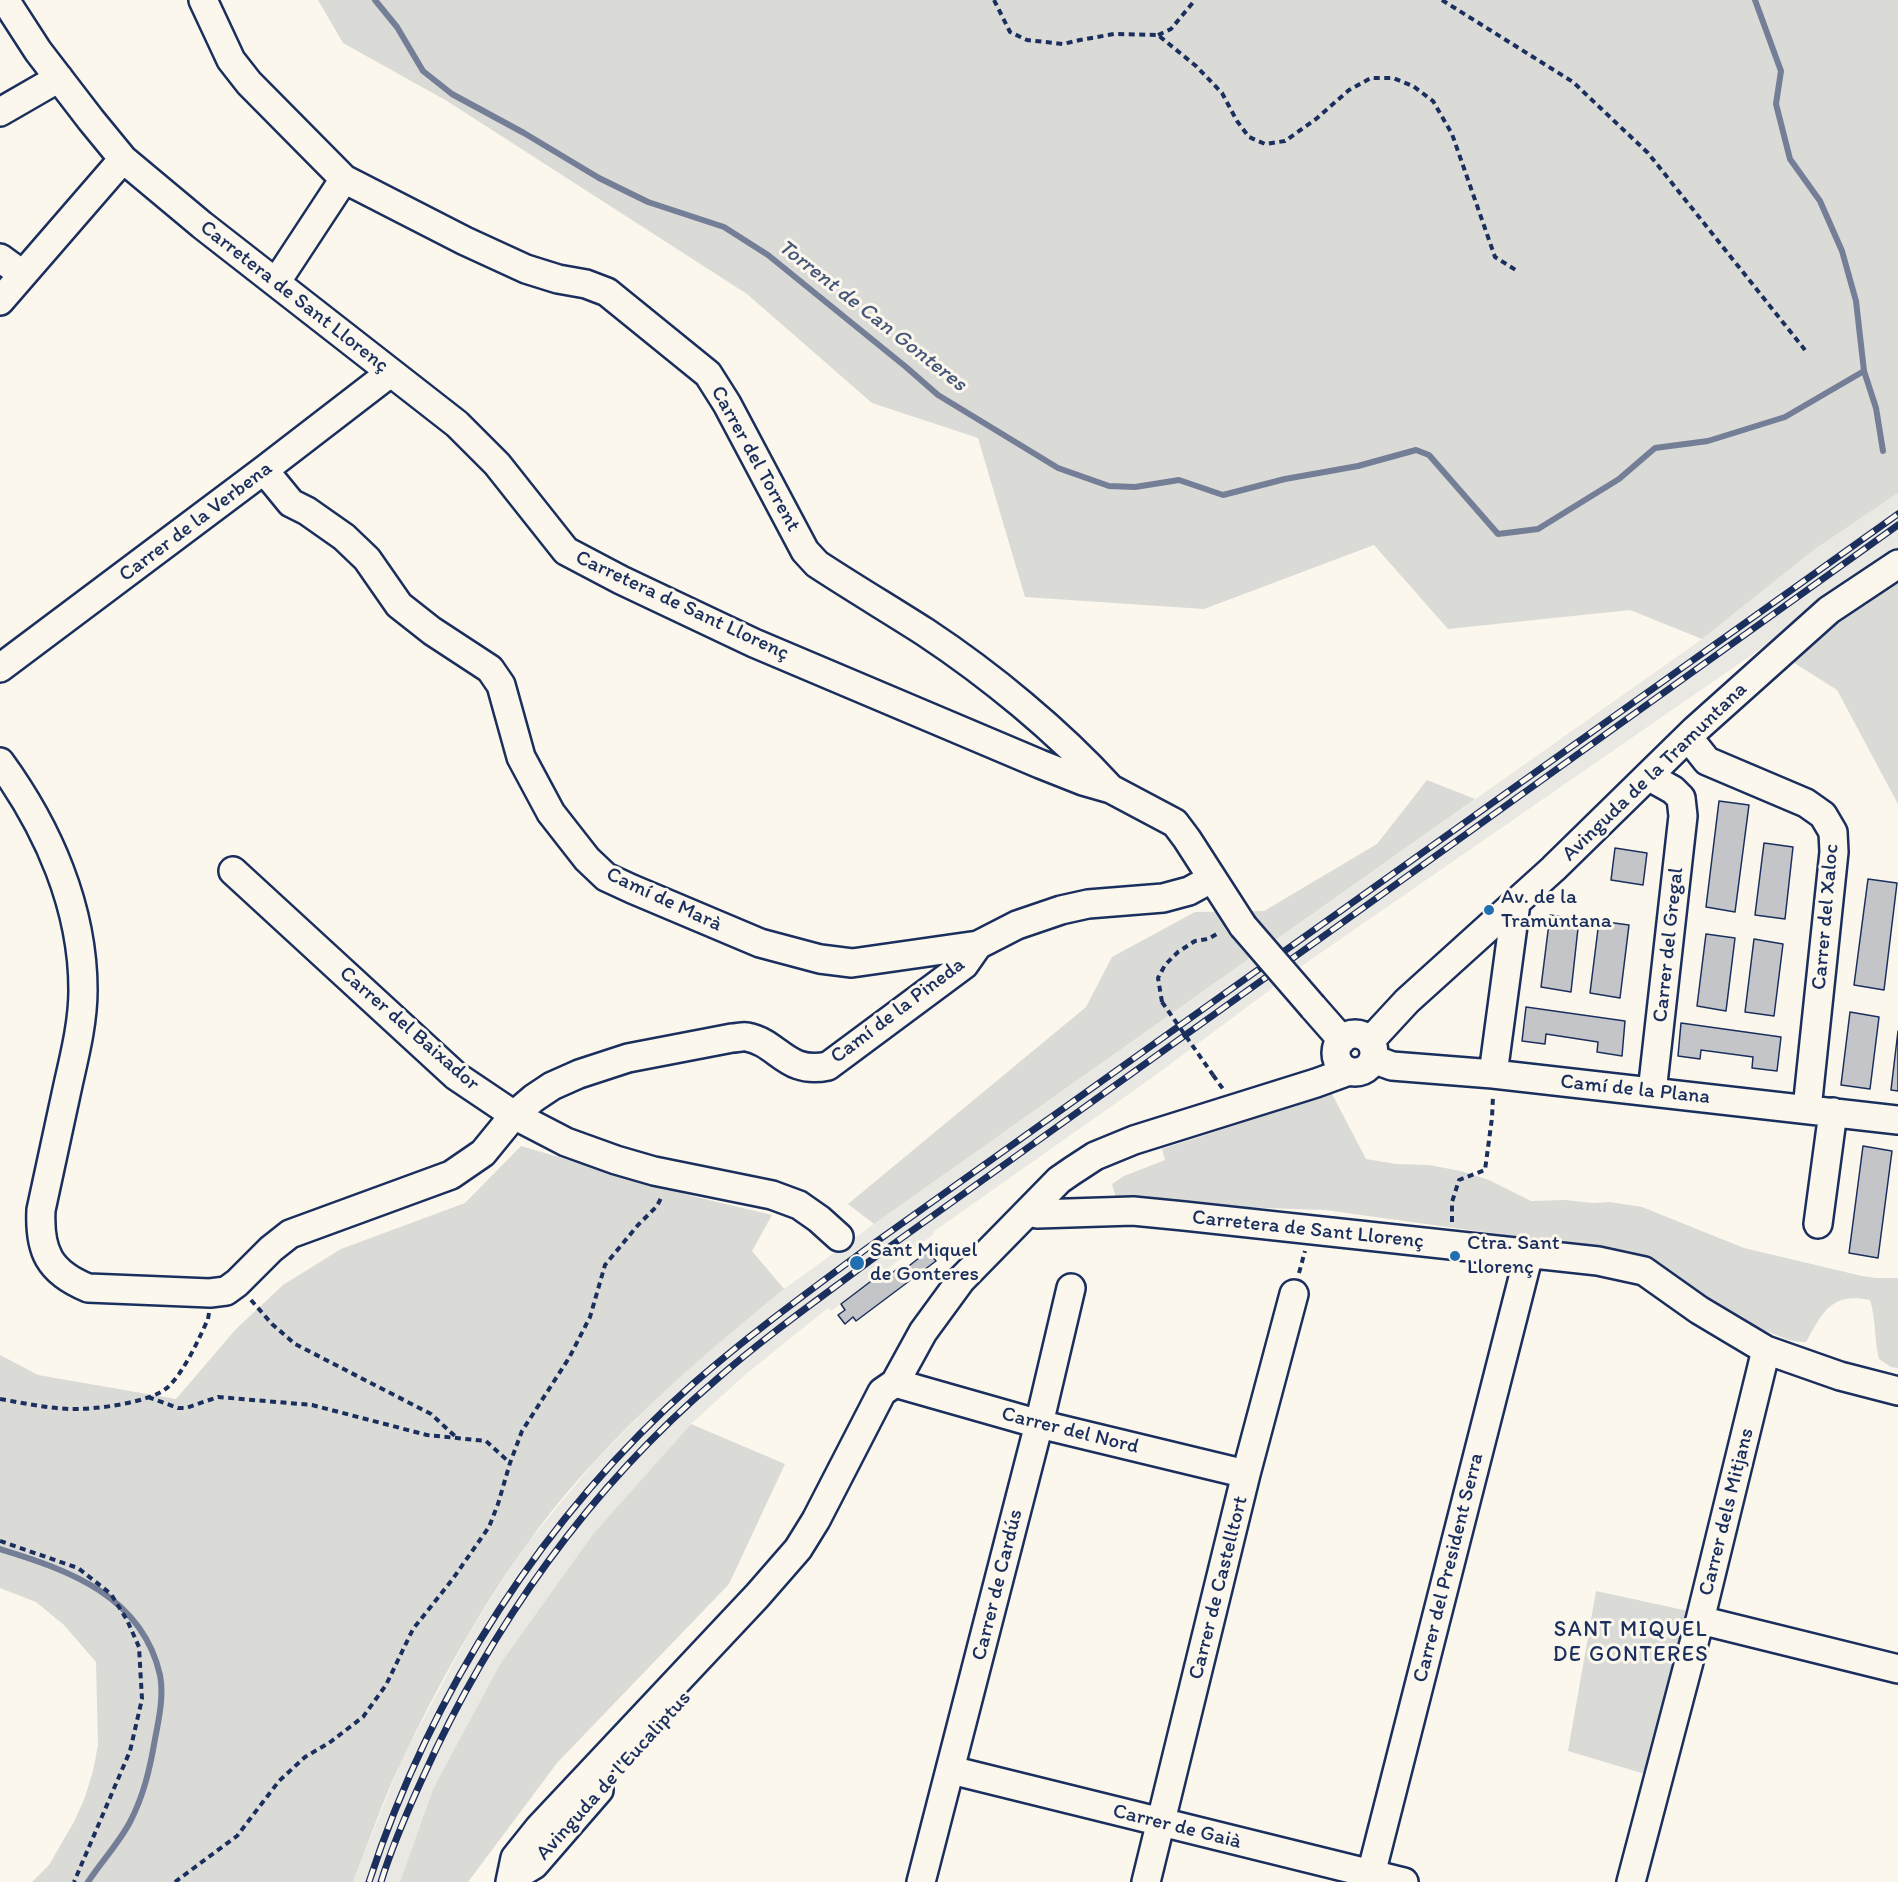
<!DOCTYPE html>
<meta charset="utf-8">
<style>
body{margin:0}
canvas{display:block;background:#fbf7ec}
</style>
<canvas width="1898" height="1882"></canvas>
<script>
const ctx = document.querySelector('canvas').getContext('2d');
ctx.lineJoin = 'round';
function paint(path, color) {
  ctx.fillStyle = color;
  ctx.fill(path, 'evenodd');
}
function stroke(path, color, width, dash) {
  ctx.strokeStyle = color;
  ctx.lineWidth = width;
  ctx.lineCap = dash ? 'butt' : 'round';
  ctx.setLineDash(dash || []);
  ctx.stroke(path);
}
function drawText(font, color, halo, rows, align = 'center') {
  ctx.font = font + ' Itim,sans-serif';
  ctx.lineWidth = 6;
  ctx.setLineDash([]);
  ctx.textBaseline = 'middle';
  ctx.strokeStyle = halo;
  ctx.fillStyle = color;
  for (const [text, x, y, turn = 0] of rows) {
    ctx.save();
    ctx.translate(x, y);
    ctx.rotate((+turn || 0) * Math.PI / 180);
    ctx.textAlign = isNaN(turn) ? turn : align;
    if (halo) ctx.strokeText(text, 0, 0);
    ctx.fillText(text, 0, 0);
    ctx.restore();
  }
}
paint(new Path2D(`
 M1898 493V546L1766 645 1306 963 1153 1077 933 1232 934 1234 831 1311 828 1308 746 1374 691 1424 593 1534 500 1664 433 1789 400 1882H353L401 1761 471 1630 524 1547 597 1459 658 1397 718 1343 784 1289 874 1224 1702 639 1815 549Z`), '#eae8e2');
paint(new Path2D(`
 M318 0H1898V493L1815 549 1702 639 1630 610 1448 629 1374 545 1204 609 1025 597 978 438 872 403 747 294 447 101 343 43Z
 M1898 546V804L1837 690 1766 645Z
 M1427 780 1475 799 874 1224 848 1204 1086 1007 1112 957 1195 912 1264 911 1377 844Z
 M1332 1094 1366 1159 1396 1164 1429 1165 1461 1171 1489 1180 1531 1201 1565 1200 1593 1203 1610 1202 1642 1207 1744 1248 1862 1276 1876 1278H1898V1368L1891 1367 1879 1359C1874 1339 1876 1319 1870 1300 1831 1292 1823 1312 1806 1342 1788 1342 1783 1337 1766 1331 1753 1325 1740 1323 1728 1315 1701 1297 1682 1272 1650 1264L1498 1234 1325 1210 1206 1206 1116 1198 1112 1184 1124 1176 1165 1160 1162 1149Z
 M521 1146 692 1196 772 1215 752 1251 784 1289C689 1366 595 1448 524 1548 477 1614 437 1687 402 1760 383 1799 369 1842 353 1882H32L49 1865 75 1820 85 1797 93 1771 98 1745 96 1662 64 1625 36 1602 0 1588V1355L38 1375 176 1399 235 1330 283 1285 341 1249 465 1203Z
 M691 1424 785 1464 729 1584 557 1763 468 1882H400L433 1789 500 1664 593 1534Z
 M1596 1591 1693 1612 1648 1775 1568 1751Z`), '#dadad7');
stroke(new Path2D(`
 M375 0 397 27 423 71 452 94 524 133 599 178 648 202 724 227 768 255 906 367 938 395 1058 468 1109 486 1135 487 1179 480 1223 495 1285 479 1358 466 1416 450 1429 455 1498 534 1538 529 1619 479 1655 448 1708 441 1785 417 1864 371
 M1755 0 1781 71 1776 104 1790 159 1820 201 1842 251 1856 301 1864 371 1876 408 1883 451
 M0 1549C69 1570 142 1596 160 1675 164 1695 159 1719 155 1739 150 1768 144 1795 130 1822 119 1843 101 1862 88 1882`), '#747e96', 6);
const building = new Path2D(`
 M1719 801 1749 805 1735 912 1706 907Z
 M1764 843 1793 847 1785 919 1755 915Z
 M1615 848 1647 853 1643 885 1611 880Z
 M1868 879 1897 883 1884 990 1854 985Z
 M1550 915 1579 919 1571 992 1541 987Z
 M1599 921 1629 925 1620 998 1590 993Z
 M1706 934 1735 938 1726 1011 1697 1006Z
 M1754 939 1783 944 1774 1016 1745 1012Z
 M1526 1007 1625 1021 1622 1056 1597 1052 1598 1042 1546 1034 1545 1044 1522 1041Z
 M1850 1012 1879 1017 1870 1089 1841 1085Z
 M1681 1023 1781 1037 1777 1071 1752 1068 1753 1057 1701 1050 1700 1059 1678 1056Z
 M1898 1031V1091L1891 1090Z
 M1863 1146 1892 1151 1878 1258 1849 1253Z
 M928 1251 936 1261 856 1321 853 1317 845 1324 838 1315 845 1310 841 1304 887 1269 891 1274 898 1268 901 1272Z`);
paint(building, '#c3c5c9');
stroke(building, '#1b2f5e', 1.5);
const minor = new Path2D(`
 M5 0 38 51 91 120 123 159 202 225 457 424 497 464 566 551 621 580 754 643 1040 764 1083 781 1111 789 1175 823 1187 839 1243 926
 M203 0 231 60 249 83 344 179 465 241 526 269 558 279 586 284 607 292 708 374 727 404 805 551 817 564C852 587 889 609 925 632 990 675 1058 731 1110 788
 M0 112 59 78
 M0 258 22 274
 M277 281 344 179
 M0 301 123 159
 M264 470 291 503 307 511 344 537 367 559 399 605 432 631 490 669 501 685 521 757 551 813 587 859 606 877 632 889 760 943 820 959 852 963 978 945 1017 925 1061 910 1088 904 1163 898 1189 891 1211 879
 M0 668 264 470 390 373
 M1688 737 1707 761 1806 803 1823 815 1833 832 1834 852 1807 1109
 M0 762C48 828 83 907 83 990 83 1022 75 1054 68 1085 59 1127 50 1168 41 1210 39 1251 49 1272 88 1288L210 1293 226 1291 237 1283 271 1249 290 1234 451 1175 483 1153 514 1115 534 1098 552 1086 579 1074 628 1058 732 1038C737 1038 743 1036 747 1037 779 1043 786 1075 828 1066L964 965 978 945
 M1648 776 1673 790 1681 798 1683 816 1652 1092
 M233 871 456 1076 514 1115 566 1142 616 1160 654 1171 772 1195 799 1205 819 1219 839 1237
 M1313 1007 1342 1040
 M1336 1053a19 19 0 1 1 38 0a19 19 0 1 1-38 0Z
 M1370 1041 1407 1001 1553 869 1695 730 1829 610 1898 564
 M1373 1059 1392 1066 1493 1074 1898 1120
 M1493 1074 1516 903
 M1030 1210 1037 1214 1133 1211 1184 1216 1598 1261 1644 1271 1699 1310 1766 1350 1840 1376 1898 1391
 M1818 1224 1833 1112
 M895 1383 1039 1424 1246 1474
 M1700 1620 1898 1669
 M951 1770 1404 1882
 M512 1878 534 1865 599 1790
 M510 1882 515 1858 539 1828 757 1596 798 1549 816 1520 882 1392 895 1383 923 1332 961 1280 1059 1180 1072 1171 1095 1156 1134 1140 1316 1083 1349 1071
 M921 1882 1039 1424 1071 1288
 M1146 1882 1246 1474 1294 1294
 M1369 1882 1529 1254
 M1631 1882 1700 1620 1766 1350`);
stroke(minor, '#1b2f5e', 32);
stroke(new Path2D(`
 M994 0 1010 32 1027 40 1063 44 1080 40 1114 34 1158 35 1196 66 1222 93 1237 121 1249 137 1265 144 1285 141 1316 119 1349 90 1371 78H1393L1413 86 1433 101 1452 134 1495 257 1519 272
 M1442 0 1573 82 1648 153 1805 350
 M1158 35 1171 29 1195 0
 M1162 1002 1158 978 1165 965 1178 952 1195 941 1208 939 1220 932
 M1213 1075 1223 1089
 M1452 1222V1202L1459 1180 1485 1170 1492 1118 1493 1096
 M1299 1273 1305 1251
 M251 1300 272 1324 295 1344 431 1414 457 1438
 M148 1397 178 1408H186L218 1397 312 1405 427 1435 486 1441 510 1463
 M0 1399C23 1403 46 1408 69 1409 92 1410 151 1403 168 1387 184 1372 199 1339 208 1319L209 1313
 M0 1541 78 1568 111 1594 127 1620 139 1647 142 1699 130 1751 74 1882
 M175 1882 237 1836 279 1781 305 1757 329 1743 363 1717 386 1685 413 1629 452 1580 489 1527 498 1504 510 1463 522 1431 569 1358 590 1317 605 1265 638 1225 657 1206 662 1196`), '#1b2f5e', 4, [6, 4.5]);
stroke(minor, '#fbf7ec', 27);
const rail = new Path2D(`
 M369 1882C431 1692 544 1515 694 1383 749 1335 808 1292 866 1249L1898 514
 M381 1882C392 1846 407 1812 423 1777 491 1626 590 1487 717 1379 766 1336 819 1299 871 1260L1898 525`);
stroke(rail, '#1b2f5e', 7);
stroke(rail, '#fbf7ec', 4.5, [14]);
const minorBridge = new Path2D(`
 M1243 926 1313 1007`);
stroke(minorBridge, '#1b2f5e', 32, []);
stroke(new Path2D(`
 M1162 1002 1213 1075`), '#1b2f5e', 4, [6, 4.5]);
stroke(minorBridge, '#fbf7ec', 27);
for (const [x, y, r, color] of [
 [1489,910,6,"#1f6fb2"],
 [1455,1256,6,"#1f6fb2"],
 [857,1263,8,"#1f6fb2"]
]) {
  const dot = new Path2D();
  dot.arc(x, y, r, 0, 2 * Math.PI);
  ctx.fillStyle = color;
  ctx.fill(dot);
  stroke(dot, '#fbf7ec', 2);
}
drawText('21px', '#1b2f5e', '#fbf7ec', [
 ["Carretera de Sant Llorenç",294,297,38],
 ["Carrer del Torrent",755,459,61],
 ["Carrer de la Verbena",196,522,-37],
 ["Carretera de Sant Llorenç",682,606,25],
 ["Avinguda de la Tramuntana",1655,772,-44],
 ["Camí de Marà",664,900,25],
 ["Carrer del Xaloc",1826,917,-85],
 ["Carrer del Gregal",1669,945,-84],
 ["Camí de la Pineda",898,1011,-37],
 ["Carrer del Baixador",409,1029,41],
 ["Camí de la Plana",1635,1090,6],
 ["Carretera de Sant Llorenç",1308,1230,6],
 ["Carrer del Nord",1070,1431,14],
 ["Carrer dels Mitjans",1727,1512,-76],
 ["Carrer del President Serra",1449,1568,-76],
 ["Carrer de Cardús",998,1585,-76],
 ["Carrer de Castelltort",1219,1588,-76],
 ["Avinguda de l'Eucaliptus",614,1776,-48],
 ["Carrer de Gaià",1177,1827,14]
]);
drawText('21px', '#1b2f5e', '#fbf7ec', [
 ["Av. de la",1501,898],
 ["Tramuntana",1501,922],
 ["Ctra. Sant",1467,1244],
 ["Llorenç",1467,1268],
 ["Sant Miquel",870,1251],
 ["de Gonteres",870,1275]
], 'left');
drawText('italic 22px', '#47577a', '#fbf7ec', [
 ["Torrent de Can Gonteres",872,316,38]
]);
ctx.letterSpacing = '1.5px';
drawText('22px', '#1b2f5e', '#fbf7ec', [
 ["SANT MIQUEL",1631,1630],
 ["DE GONTERES",1631,1655]
]);
ctx.letterSpacing = '0px';
</script>
